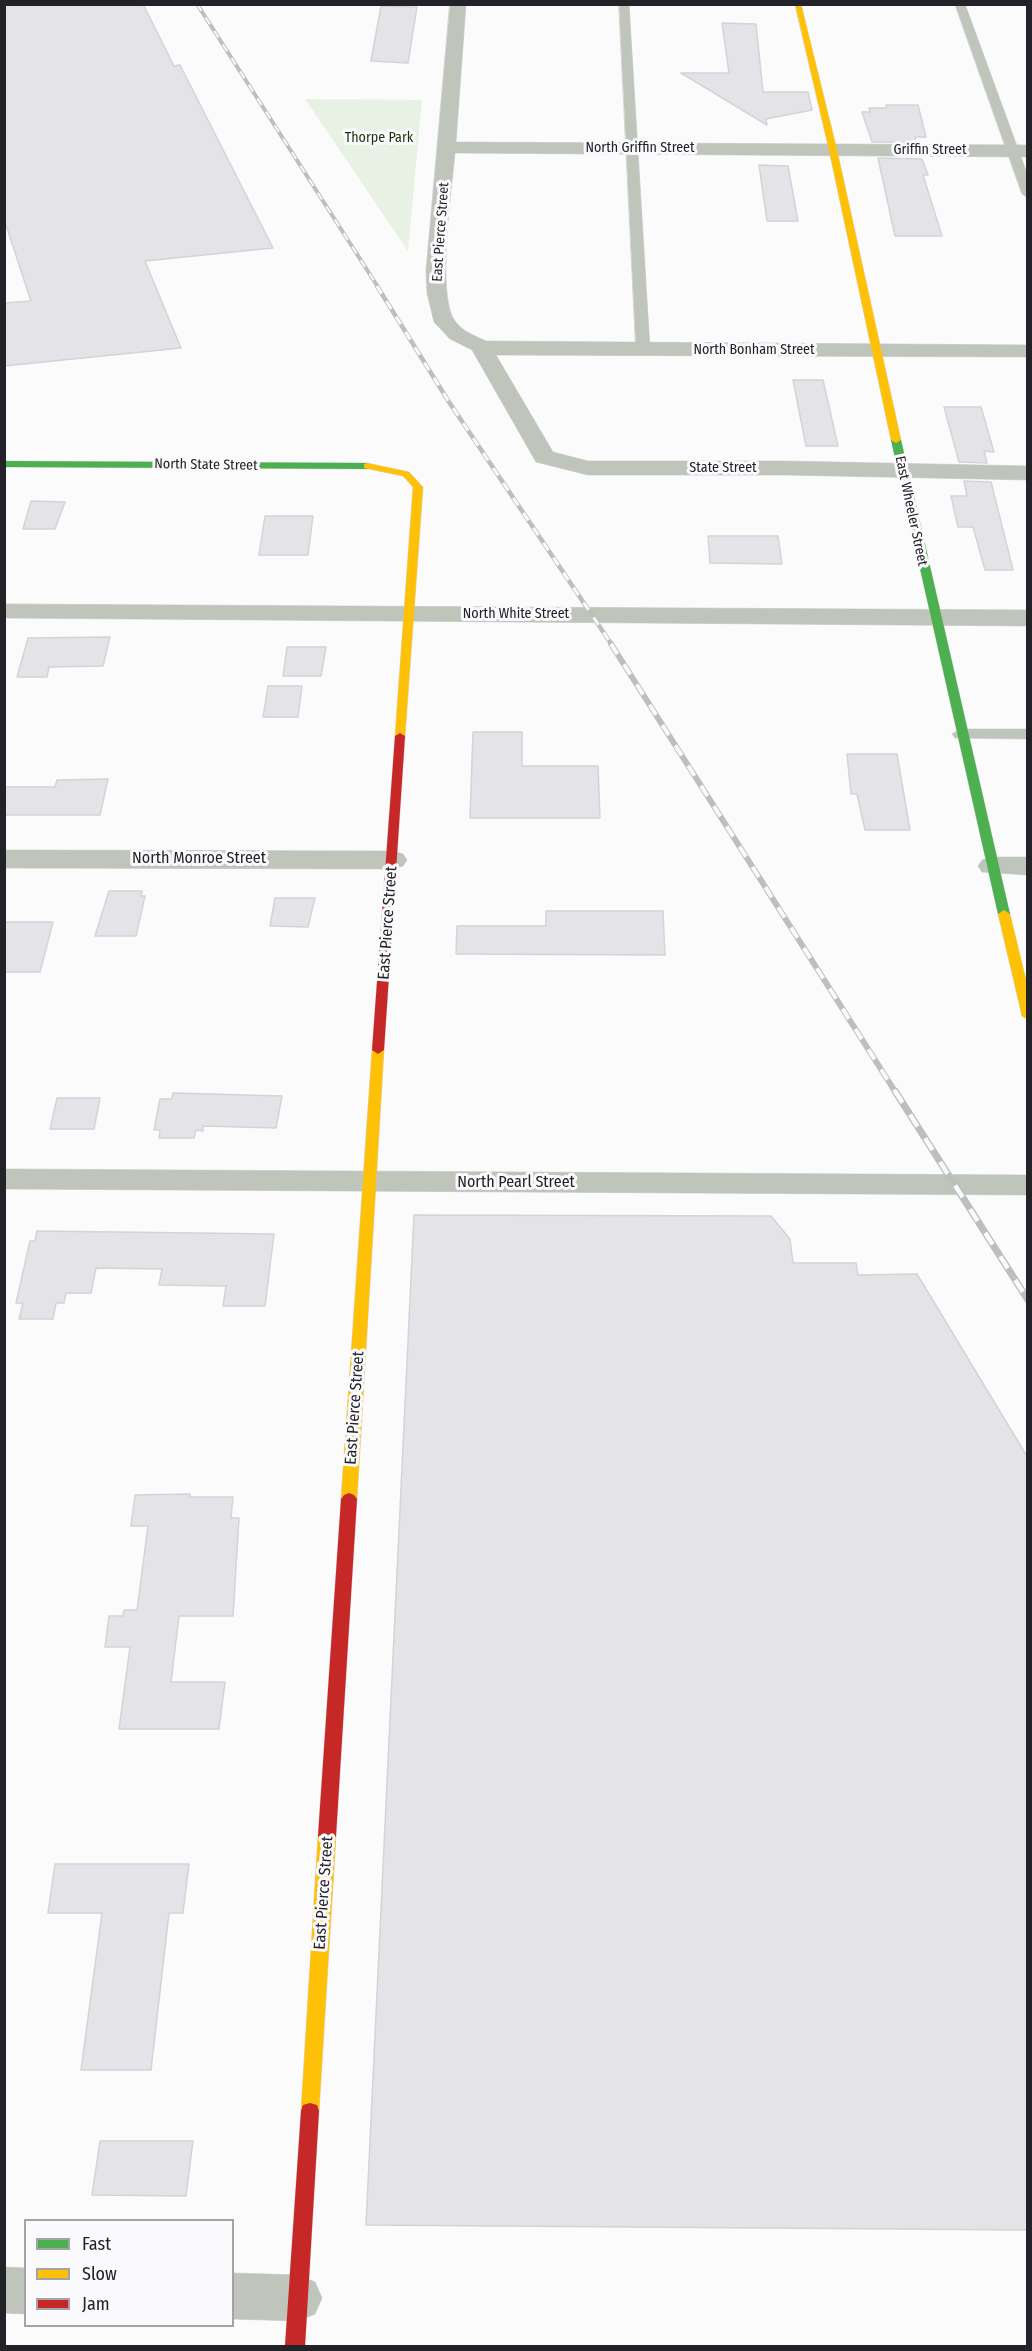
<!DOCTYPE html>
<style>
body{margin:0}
#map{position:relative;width:1032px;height:2351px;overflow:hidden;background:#fbfbfc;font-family:"Fira Sans Condensed",sans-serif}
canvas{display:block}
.frame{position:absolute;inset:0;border:6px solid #232228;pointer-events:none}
.legend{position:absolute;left:24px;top:2219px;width:210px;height:108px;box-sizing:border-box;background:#fafafd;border:2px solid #a4a4a8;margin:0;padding:8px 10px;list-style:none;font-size:18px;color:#232228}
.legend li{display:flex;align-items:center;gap:12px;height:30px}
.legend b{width:30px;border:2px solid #a4a4a8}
</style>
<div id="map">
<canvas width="1032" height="2351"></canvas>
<div class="frame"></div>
<ul class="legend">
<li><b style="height:8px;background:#4caf50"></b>Fast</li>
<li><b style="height:8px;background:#ffc107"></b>Slow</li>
<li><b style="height:8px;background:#c62828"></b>Jam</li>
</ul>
</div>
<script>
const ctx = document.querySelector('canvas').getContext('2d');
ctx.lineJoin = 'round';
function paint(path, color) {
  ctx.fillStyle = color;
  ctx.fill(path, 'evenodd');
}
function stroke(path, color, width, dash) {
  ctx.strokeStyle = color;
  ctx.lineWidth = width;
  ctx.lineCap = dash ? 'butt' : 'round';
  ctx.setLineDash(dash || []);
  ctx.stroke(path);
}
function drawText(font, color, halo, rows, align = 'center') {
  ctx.font = font + ' "Fira Sans Condensed",sans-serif';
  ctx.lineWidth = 6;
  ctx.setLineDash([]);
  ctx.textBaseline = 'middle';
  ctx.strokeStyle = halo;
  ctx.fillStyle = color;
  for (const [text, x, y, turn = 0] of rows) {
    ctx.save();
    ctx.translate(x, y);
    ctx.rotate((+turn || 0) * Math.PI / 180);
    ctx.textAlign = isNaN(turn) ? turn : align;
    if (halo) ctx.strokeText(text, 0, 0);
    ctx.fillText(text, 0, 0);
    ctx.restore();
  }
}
paint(new Path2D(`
 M305 99 422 100 408 251Z`), '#e8f2e4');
const building = new Path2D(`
 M4 4H143L174 66 180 65 273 248 145 261 181 348 4 366V303L31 301 4 219Z
 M381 6 417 7 408 63 371 61Z
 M722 23 756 24 763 92H808L812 110 766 119 767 125 681 73H729Z
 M886 105H918L926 137H915L916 142H872L862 112H870L869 108H887Z
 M878 158 922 159 928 175H923L942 236H895Z
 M759 165 788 166 798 221H767Z
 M793 380H823L838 446H806Z
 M944 407H981L994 452 984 451 987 463 959 462Z
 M964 481 991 482 1013 570H985L973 527H958L951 496H967Z
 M31 501 65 502 55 529H23Z
 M265 516H313L308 555H259Z
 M708 536H778L782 564 710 563Z
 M110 637 103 666 49 667 47 677H17L28 638Z
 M287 647H326L321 676H283Z
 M268 686H302L298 717H263Z
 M473 732H522V766H598L600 818H470Z
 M847 754H897L910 830H865L857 794H851Z
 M108 779 100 815H4V787H55L57 780Z
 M109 891H142L141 896H145L136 936H95Z
 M275 898H315L308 927 270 926Z
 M546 911H663L665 955 456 954 457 926H546Z
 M4 922H53L40 972H4Z
 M173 1093 282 1096 276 1128 203 1126V1131L196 1130 194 1138H159L160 1130H154L160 1099H172Z
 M57 1098H100L94 1129H50Z
 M414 1215 771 1216 790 1239 793 1263H856L858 1275 917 1274 1028 1458V2230L366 2225Z
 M37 1231 274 1234 265 1306H223L226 1286 159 1285 162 1269 96 1268 91 1293H66L64 1303H56L53 1319H19L23 1303H16L30 1241H35Z
 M190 1494V1497H233L231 1518H239L233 1616H179L171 1682H225L219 1729H119L130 1647H105L109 1616H123L124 1610H137L148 1526H131L135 1495Z
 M55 1864H189L183 1913H169L151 2070H81L102 1913H48Z
 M100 2141H193L186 2196 92 2195Z`);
paint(building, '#e4e3e7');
stroke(building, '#d4d4d7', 1.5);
const lane = new Path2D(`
 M619 4H629L650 349 643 353 636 349Z
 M955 4H965L1028 176V198L1022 194Z
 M961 729H1028V739L955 738 952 734Z`);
const street = new Path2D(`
 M450 4H466L456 142 1028 145V157L455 153C452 188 436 294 455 321 462 331 475 336 486 341L1028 345V357L496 355 553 452 588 461H785L1028 466V480L785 475H588L536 462 472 350 450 339 434 322 427 293 426 271Z
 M4 604 1028 610V626L4 618Z
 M4 850 393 851 403 854 407 860 403 866 393 869 4 868Z
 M992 857H1028V875L982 872 978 866 982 860Z
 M4 1169 1028 1175V1195L4 1189Z
 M4 2267 26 2268V2314L4 2313Z
 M232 2273 298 2275 315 2282 322 2298 315 2314 298 2321 232 2319Z`);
const fast = new Path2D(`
 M896 437 901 440 1010 914 1004 918 998 914 891 440Z
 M4 461 367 463 372 466 367 469 4 467Z`);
const slow = new Path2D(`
 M795 4H801L837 150 901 440 896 443 891 440 829 150Z
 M367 463 409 472 423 487 405 736 400 739 395 736 413 487 403 476 364 468V464Z
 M1004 910 1010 914 1028 988V1020L1022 1016 998 914Z
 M378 1046 384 1050 357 1499 354 1503H344L341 1499 372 1050Z
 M327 1829 333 1831 336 1836 319 2111 317 2117 310 2119 303 2117 301 2111 318 1836 321 1831Z`);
const jam = new Path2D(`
 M400 733 405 736 384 1050 378 1054 372 1050 395 736Z
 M349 1493 354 1495 357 1499 336 1836 333 1841 327 1843 321 1841 318 1836 341 1499 344 1495Z
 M310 2103 317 2105 319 2111 305 2346H285L301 2111 303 2105Z`);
stroke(lane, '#d8d8da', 1);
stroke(street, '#d8d8da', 1);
stroke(fast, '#d8d8da', 1);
stroke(slow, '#d8d8da', 1);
stroke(jam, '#d8d8da', 1);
paint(lane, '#bfc5bb');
paint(street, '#bfc5bb');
paint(fast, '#4caf50');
paint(slow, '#ffc107');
paint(jam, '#c62828');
const railFar3 = new Path2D(`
 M197 4 378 287`);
const railFar2 = new Path2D(`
 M377 286 449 402 612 645`);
const railFar1 = new Path2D(`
 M611 644 896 1093`);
const rail = new Path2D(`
 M895 1091 1028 1300`);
stroke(railFar3, '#bdbfbc', 4);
stroke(railFar2, '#bdbfbc', 4.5);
stroke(railFar1, '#bdbfbc', 6);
stroke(rail, '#bdbfbc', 7);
stroke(railFar3, '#fafafd', 2, [8]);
stroke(railFar2, '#fafafd', 3, [9]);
stroke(railFar1, '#fafafd', 4, [12]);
stroke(rail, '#fafafd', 4.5, [14]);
drawText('14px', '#193608', '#fafafd', [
 ["Thorpe Park",379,138]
]);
drawText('14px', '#232228', '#fafafd', [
 ["North Griffin Street",640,148],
 ["Griffin Street",930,150],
 ["East Pierce Street",441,232,-86],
 ["North Bonham Street",754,350],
 ["North State Street",206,465,1],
 ["State Street",723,468],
 ["East Wheeler Street",911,511,78],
 ["North White Street",516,614]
]);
drawText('16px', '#232228', '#fafafd', [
 ["North Monroe Street",199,859],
 ["East Pierce Street",388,923,-86],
 ["North Pearl Street",516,1183],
 ["East Pierce Street",355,1408,-86],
 ["East Pierce Street",324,1893,-86]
]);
</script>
